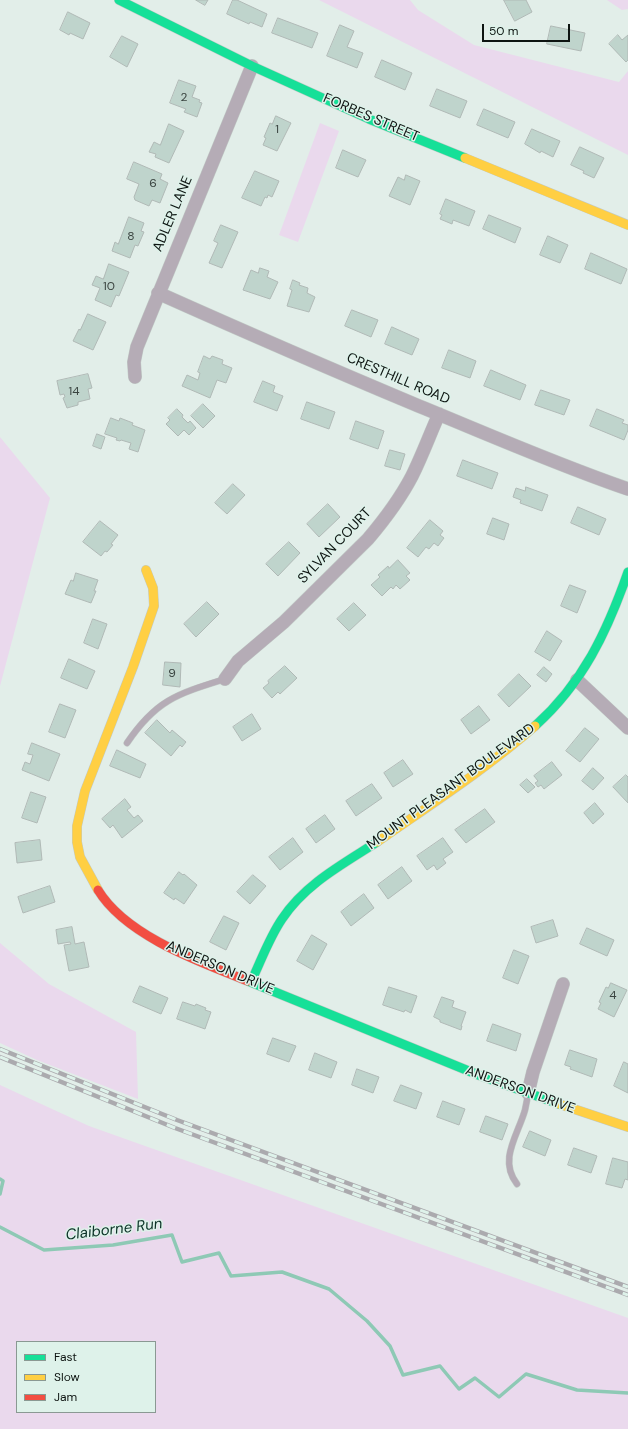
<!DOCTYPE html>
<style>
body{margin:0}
#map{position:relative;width:628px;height:1429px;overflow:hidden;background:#e2eee9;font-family:"DM Sans",sans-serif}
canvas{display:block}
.legend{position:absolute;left:16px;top:1341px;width:140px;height:72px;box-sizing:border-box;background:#def2ea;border:1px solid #8a9993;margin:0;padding:5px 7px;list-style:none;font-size:12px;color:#0d1411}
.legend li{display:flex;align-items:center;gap:8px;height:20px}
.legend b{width:20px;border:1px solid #8a9993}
.scale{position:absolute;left:482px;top:24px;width:88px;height:18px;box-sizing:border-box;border:2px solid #0d1411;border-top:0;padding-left:5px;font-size:12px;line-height:14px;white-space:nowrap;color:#0d1411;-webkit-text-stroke:3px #def2ea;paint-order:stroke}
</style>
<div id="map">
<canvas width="628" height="1429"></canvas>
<ul class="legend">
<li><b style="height:5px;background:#16e098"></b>Fast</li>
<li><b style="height:5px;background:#ffcf43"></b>Slow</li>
<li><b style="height:5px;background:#f24e42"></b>Jam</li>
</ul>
<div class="scale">50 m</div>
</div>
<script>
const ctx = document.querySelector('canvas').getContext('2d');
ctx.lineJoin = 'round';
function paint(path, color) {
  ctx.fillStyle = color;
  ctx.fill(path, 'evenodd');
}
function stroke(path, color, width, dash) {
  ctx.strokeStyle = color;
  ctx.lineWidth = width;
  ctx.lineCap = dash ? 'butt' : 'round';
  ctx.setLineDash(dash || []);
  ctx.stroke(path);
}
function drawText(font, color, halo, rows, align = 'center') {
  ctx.font = font + ' "DM Sans",sans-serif';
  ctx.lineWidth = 3;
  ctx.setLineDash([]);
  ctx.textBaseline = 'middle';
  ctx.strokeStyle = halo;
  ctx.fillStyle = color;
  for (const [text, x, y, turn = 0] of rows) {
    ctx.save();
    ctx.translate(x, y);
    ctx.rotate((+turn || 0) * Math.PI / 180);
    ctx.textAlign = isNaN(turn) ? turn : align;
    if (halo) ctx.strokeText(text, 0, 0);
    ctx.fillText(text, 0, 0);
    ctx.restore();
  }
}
paint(new Path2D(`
 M319 0H410L418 10 474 45 619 82 628 71V155Z
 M607 0H628V9L622 10Z
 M320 123 339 131 298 242 279 235Z
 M0 437 50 498 0 686Z
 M0 943 49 984 136 1032 138 1099 37 1060 0 1043Z
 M0 1085 89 1126 628 1318V1429H0ZM17 1342H155V1412H17Z`), '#ead9ed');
stroke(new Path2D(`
 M0 1179 3 1181 0 1194
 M0 1227 44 1250 113 1245 172 1235 182 1262 219 1253 231 1276 282 1272 329 1289 367 1321 390 1346 403 1375 440 1366 459 1389 475 1378 499 1397 526 1374 577 1390 628 1393`), '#8ec9b5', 3.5);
const building = new Path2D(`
 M196 0H208L205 5Z
 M233 0H237L267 14 262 27 250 22 249 24 227 14Z
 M504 0H526L532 12 515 21Z
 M68 12 90 23 83 39 70 33 69 35 60 30Z
 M278 18 318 33 312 48 272 33Z
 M340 25 354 31 347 47 363 53 357 68 327 56Z
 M551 26 585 33 581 51 547 44Z
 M618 35 622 40 628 35V60L626 62 609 44Z
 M122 36 138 44 127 67 110 57Z
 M382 60 412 73 405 90 375 77Z
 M179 80 196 86 192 97 200 100 199 102 202 103 197 117 184 112 186 109 170 103Z
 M437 89 467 101 460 118 430 106Z
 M484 109 515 122 508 138 477 125Z
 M276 116 291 123 277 151 263 145 266 138 264 137 270 123 272 124Z
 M169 124 184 131 169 163 155 157 156 154 149 152 154 142 160 145Z
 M532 129 560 141 553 157 541 151 540 153 525 144Z
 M580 147 604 158 594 178 583 173 584 171 571 165Z
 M343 150 366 160 358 177 336 168Z
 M134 162 162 174 160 179 168 183 160 203 152 200 149 206 135 200 134 197 139 184 127 179Z
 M255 171 279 181 272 197 268 195 267 198 265 197 261 206 242 198Z
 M406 175 420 181 410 205 389 196 398 177 404 180Z
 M446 199 475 211 469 226 453 220 452 224 440 219 442 215 440 214Z
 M489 215 521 228 515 243 483 229Z
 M129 217 144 223 141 231 144 232 138 246 135 245 130 258 112 251 115 242 118 244Z
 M221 225 238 232 222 268 209 263 218 243 214 241Z
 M548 236 568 245 560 263 540 255Z
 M591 253 627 269 621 284 585 269Z
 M109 264 129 272 119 296 116 295 111 307 95 300 100 288 92 285 96 276 103 279Z
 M260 268 269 271 267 277 278 282 270 299 243 290 251 270 258 273Z
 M293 280 300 283 299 285 308 288 307 293 315 297 309 312 287 306 292 290 290 289Z
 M352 310 378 320 371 337 345 326Z
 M88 314 106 322 93 350 73 341 79 329 80 330Z
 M392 327 419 339 412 355 385 344Z
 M449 350 476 361 470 378 442 368Z
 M204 356 210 359 212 356 223 360 222 364 232 368 226 383 217 380 210 398 182 386 187 375 198 380 200 373 198 372Z
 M491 370 526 385 520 400 484 386Z
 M88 374 92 388 88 389 90 399 78 402V405L67 408 63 398 65 397 64 394 60 395 57 381Z
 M263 381 275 386 273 392 283 396 277 411 254 402Z
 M541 390 570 400 564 415 535 405Z
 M307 402 335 412 329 429 301 419Z
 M203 404 215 416 203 428 191 416Z
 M177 409 183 415 182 417 188 423 190 421 196 428 189 435 184 430 178 436 166 424 170 420 168 418Z
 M597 409 624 420 622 423 628 425V430L624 440 590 426Z
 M111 418 119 421 120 418 133 423 132 425 145 430 138 452 129 449 131 443 121 440 120 441 116 440 117 438 105 434Z
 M356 421 384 431 378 449 350 439Z
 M97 434 105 437 101 449 93 446Z
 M390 450 405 454 400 470 385 466Z
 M463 460 498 473 492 489 457 476Z
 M233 484 245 495 227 514 215 503Z
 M526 487 548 495 542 511 520 503 521 500 513 497 516 488 525 491Z
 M328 504 340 517 319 537 307 524Z
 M578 507 606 519 599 535 571 523Z
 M493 518 509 524 504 540 487 534Z
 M430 520 443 531 440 535 444 538 438 546 434 543 429 549 426 547 418 557 407 548Z
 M100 521 118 535 111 544 113 545 107 552 105 551 101 556 83 542Z
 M289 542 300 553 278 576 266 564Z
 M398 560 410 573 406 576 410 580 400 589 396 585 393 589 391 587 382 596 371 585 380 577 378 575 388 566 389 568Z
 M76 573 98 580 94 591H96L91 603 65 594 71 580 73 581Z
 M570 585 586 591 577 613 561 606Z
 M207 602 219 614 196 637 184 624Z
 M354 603 366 615 349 631 337 619Z
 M93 619 107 624 98 649 84 643Z
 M547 631 562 641 550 661 535 652Z
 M69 659 95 671 87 689 61 678Z
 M165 662 181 663 180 687 163 685Z
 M285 666 297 678 280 694 278 692 272 698 263 688 269 683 268 681Z
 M544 667 552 674 546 682 537 675Z
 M519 674 531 686 509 707 498 695Z
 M60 704 76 710 65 738 49 732Z
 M479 706 490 720 471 734 461 720Z
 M252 714 261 729 242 741 233 727Z
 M157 720 170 733 172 730 186 742 182 747 180 745 171 756 145 733Z
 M585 728 599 739 580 762 566 751Z
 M32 743 60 754 49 781 22 770 25 762 30 764 33 755 28 754Z
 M117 750 146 764 140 778 110 766Z
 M403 760 413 774 393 787 384 773Z
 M552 762 562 775 544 789 541 785 538 787 535 783 538 781 534 776Z
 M593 768 604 778 593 790 582 781Z
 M626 775 628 777V803L613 787Z
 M527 779 535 787 528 793 520 785Z
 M372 784 382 798 356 816 346 801Z
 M31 792 46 797 37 823 22 818Z
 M125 799 131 807 127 810 134 818 138 815 143 821 122 838 113 825 110 828 102 819Z
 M595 803 604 814 593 824 584 813Z
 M485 809 495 822 466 843 455 830Z
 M325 815 335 829 316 843 306 829Z
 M293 838 303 852 280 870 269 857Z
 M443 838 453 852 443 859 446 863 437 870 434 865 427 870 417 856Z
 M40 840 42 860 17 863 15 843Z
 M402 867 412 881 388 899 378 885Z
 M179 872 183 875 184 874 197 885 184 904 175 898 174 900 164 893Z
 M253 875 266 886 250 904 237 892Z
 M50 886 55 902 23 913 18 897Z
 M364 894 374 908 351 926 341 912Z
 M224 916 239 923 226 950 210 942Z
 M553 920 558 936 536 943 531 927Z
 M72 927 75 944 84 942 89 967 69 971 64 945 71 944 70 942 58 944 56 930Z
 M587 928 614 940 607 956 580 944Z
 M312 935 327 944 313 970 297 961Z
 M514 950 529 956 518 984 503 978Z
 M611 983 627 990 614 1017 598 1009 601 1003 599 1002 606 987 608 988Z
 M140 986 168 998 161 1014 133 1002Z
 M389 987 417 996 411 1013 405 1010 404 1012 383 1005Z
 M442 997 454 1001 452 1007 466 1012 461 1026H462L461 1030 440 1022V1020L434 1017Z
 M183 1002 195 1006 196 1004 206 1008 205 1010 211 1012 205 1029 177 1019Z
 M493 1024 521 1034 516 1051 487 1041Z
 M273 1038 296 1046 289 1062 267 1054Z
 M570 1050 597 1059 592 1077 570 1069 571 1067 565 1065Z
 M315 1053 337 1062 331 1078 309 1070Z
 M624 1062 628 1064V1093L614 1086Z
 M357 1069 379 1077 373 1093 352 1085Z
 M401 1085 422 1093 416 1109 394 1101Z
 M443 1101 465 1109 459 1125 437 1117Z
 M486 1116 508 1124 502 1140 480 1132Z
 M530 1131 551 1140 545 1156 523 1147Z
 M574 1148 597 1156 591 1173 568 1165Z
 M613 1158 628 1162V1180L625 1179 622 1188 606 1184Z`);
paint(building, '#bfd4cc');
stroke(building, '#b0b9b6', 1);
const lane = new Path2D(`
 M127 743C156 700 177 694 225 679
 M517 1184C498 1160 518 1135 525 1110 526 1105 527 1100 528 1095`);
const street = new Path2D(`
 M158 293C243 331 328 368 414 404 485 433 555 464 628 489
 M135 377 134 362 137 347 252 66
 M225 679 238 661 284 622 368 539C385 519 400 499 412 476 422 456 430 434 439 414
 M577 680 628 728
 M528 1093 533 1072 563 984`);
const fast = new Path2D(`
 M119 0 252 66 369 119 465 158
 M535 726C583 683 607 632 628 572
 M248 981 481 1076 559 1104
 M251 982C261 961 269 938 282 919 305 884 343 864 377 842`);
const slow = new Path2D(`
 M465 158 628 225
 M377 842C430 805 486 769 535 726
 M98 890 80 857 77 842V826L85 791 133 667 154 606 153 588 146 570
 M559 1104 628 1127`);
const jam = new Path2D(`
 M98 890C126 936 200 962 248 981`);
stroke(lane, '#c1cac6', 7);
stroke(street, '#c1cac6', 14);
stroke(fast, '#c1cac6', 10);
stroke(slow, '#c1cac6', 10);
stroke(jam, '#c1cac6', 10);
stroke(lane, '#b5acb6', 6);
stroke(street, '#b5acb6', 13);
stroke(fast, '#16e098', 9);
stroke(slow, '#ffcf43', 9);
stroke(jam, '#f24e42', 9);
const rail = new Path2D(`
 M0 1049 177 1120 628 1287
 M0 1057 175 1128 628 1295`);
stroke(rail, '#abaaae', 4.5);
stroke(rail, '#def2ea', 3, [9]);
drawText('12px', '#3a4440', null, [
 ["2",184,98],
 ["1",277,130],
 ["6",153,184],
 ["8",131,237],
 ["10",109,287],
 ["14",74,392],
 ["9",172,674],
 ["4",613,996]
]);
drawText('14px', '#0d1411', '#def2ea', [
 ["FORBES STREET",371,118,23],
 ["ADLER LANE",173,214,-67],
 ["CRESTHILL ROAD",398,379,23],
 ["SYLVAN COURT",335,546,-46],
 ["MOUNT PLEASANT BOULEVARD",451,787,-36],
 ["ANDERSON DRIVE",220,968,23],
 ["ANDERSON DRIVE",520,1090,20]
]);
drawText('italic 15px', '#0b3126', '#def2ea', [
 ["Claiborne Run",114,1230,-7]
]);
</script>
